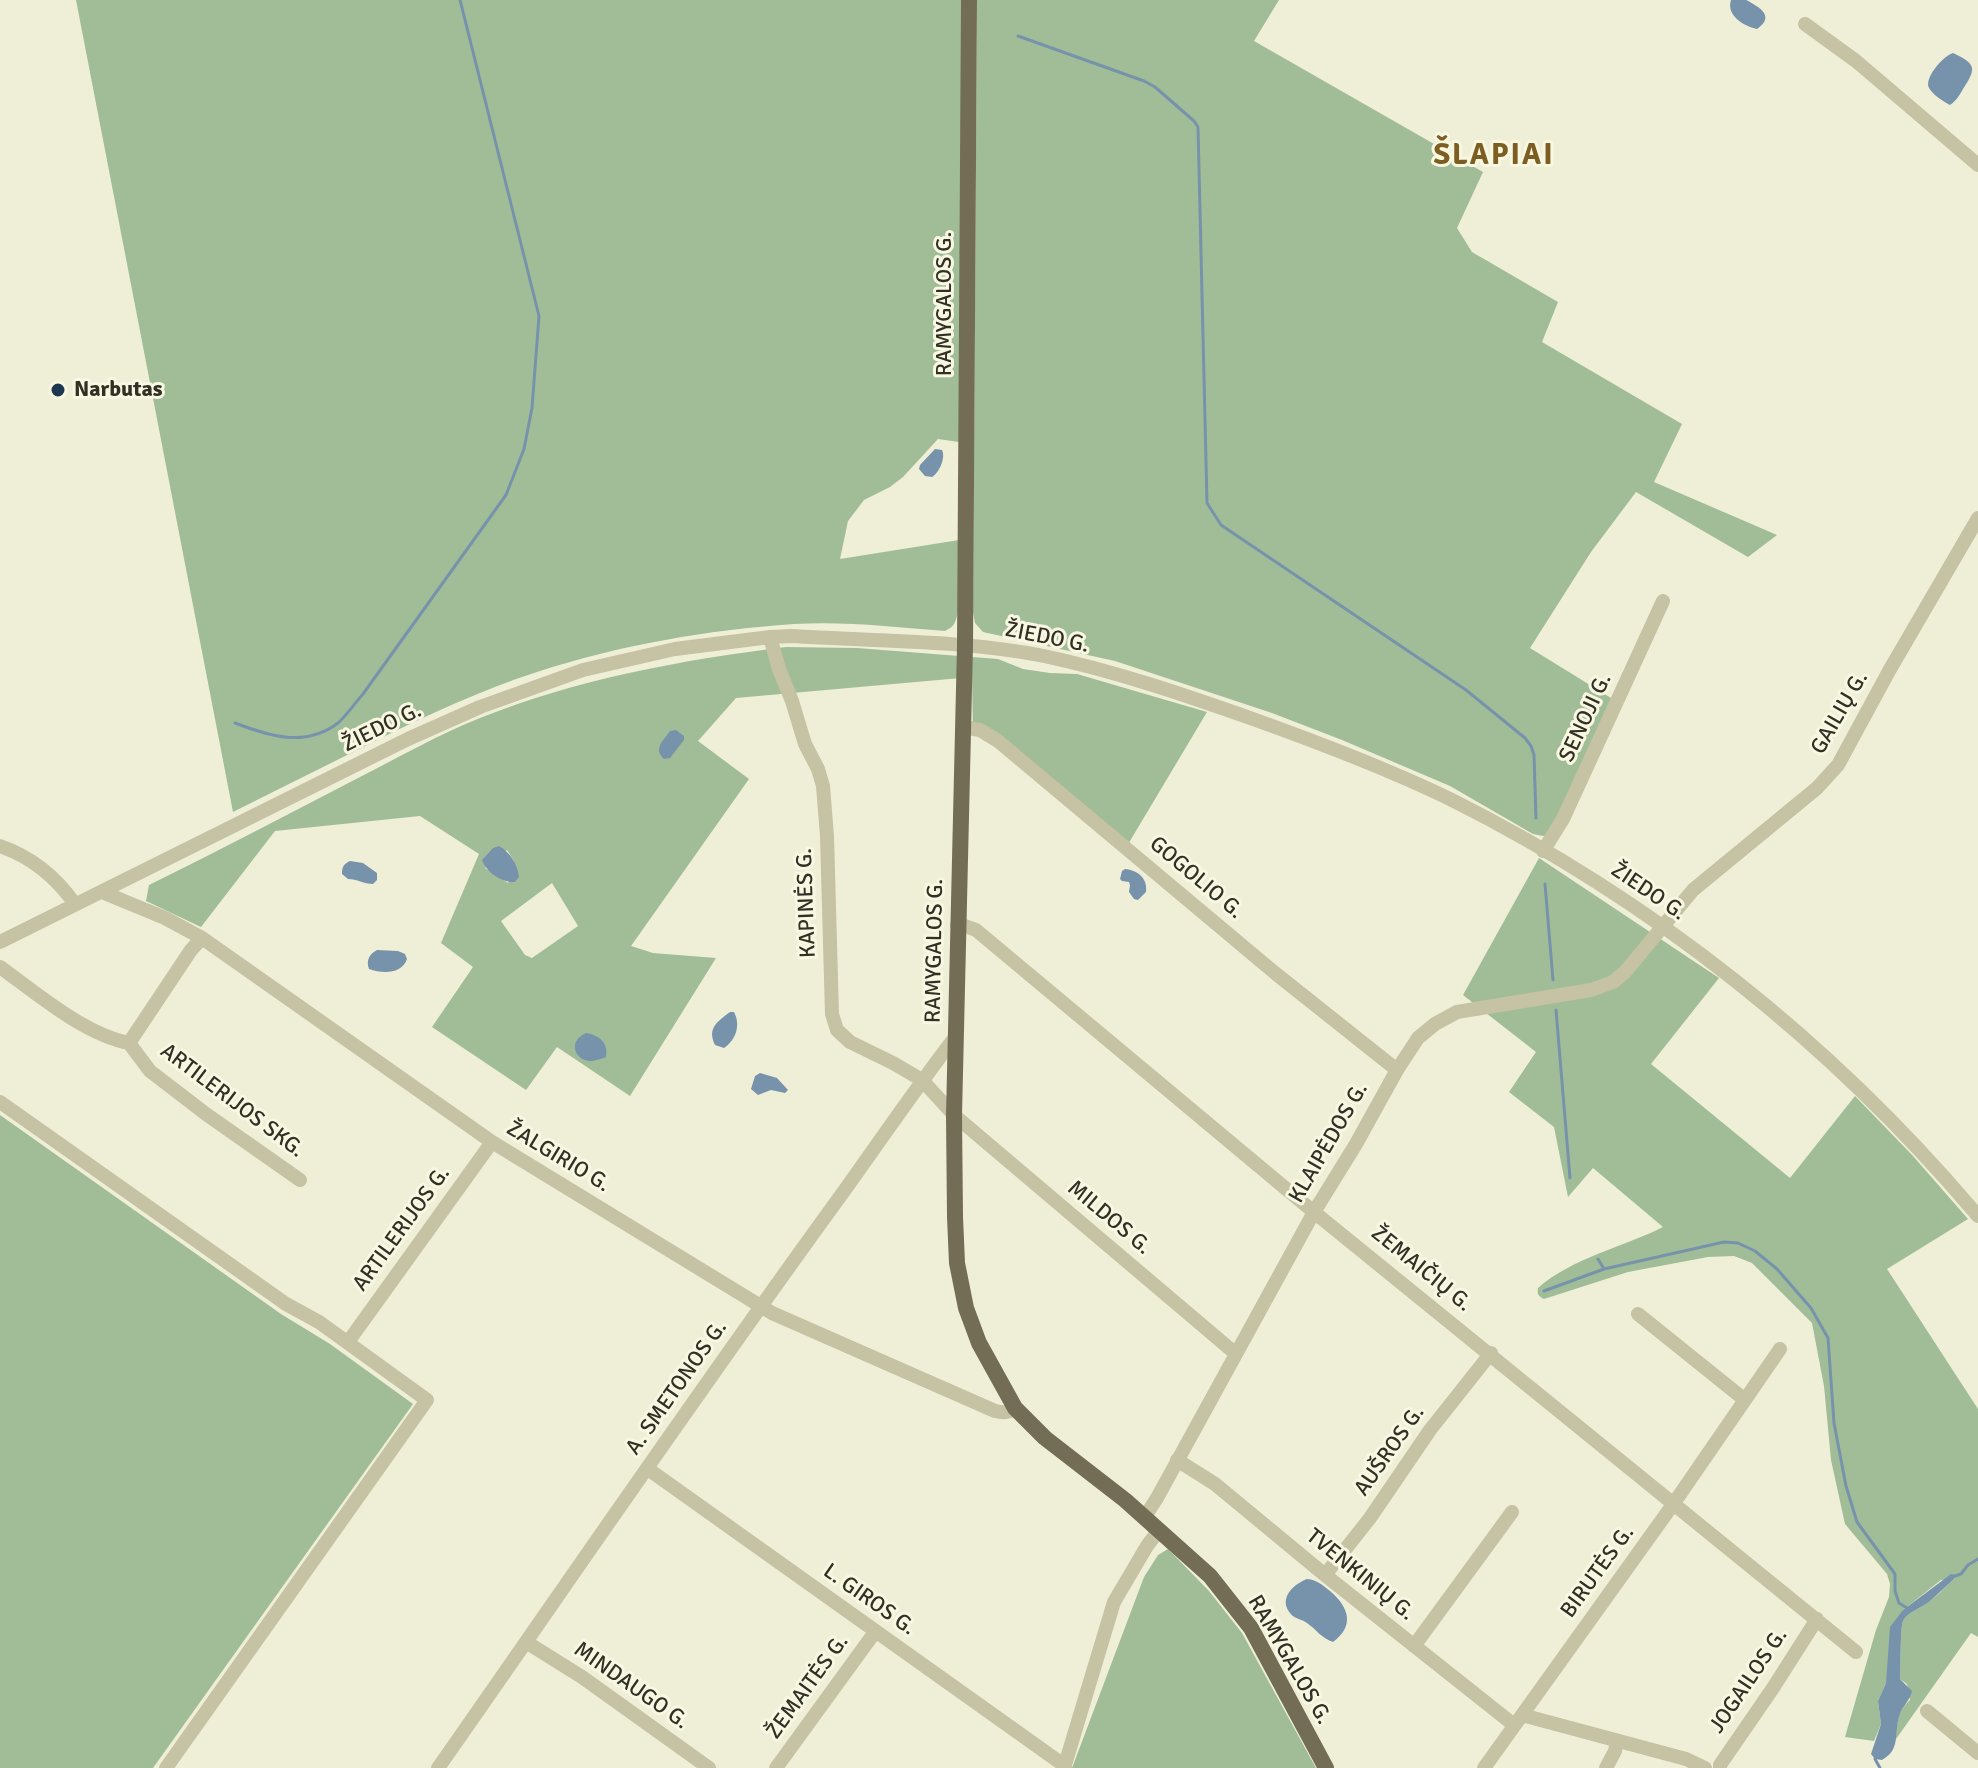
<!DOCTYPE html>
<meta charset="utf-8">
<style>
body{margin:0}
canvas{display:block;background:#efeed7}
</style>
<canvas width="1978" height="1768"></canvas>
<script>
const ctx = document.querySelector('canvas').getContext('2d');
ctx.lineJoin = 'round';
function paint(path, color) {
  ctx.fillStyle = color;
  ctx.fill(path, 'evenodd');
}
function stroke(path, color, width, dash) {
  ctx.strokeStyle = color;
  ctx.lineWidth = width;
  ctx.lineCap = dash ? 'butt' : 'round';
  ctx.setLineDash(dash || []);
  ctx.stroke(path);
}
function drawText(font, color, halo, rows, align = 'center') {
  ctx.font = font + ' Signika,sans-serif';
  ctx.lineWidth = 6;
  ctx.setLineDash([]);
  ctx.textBaseline = 'middle';
  ctx.strokeStyle = halo;
  ctx.fillStyle = color;
  for (const [text, x, y, turn = 0] of rows) {
    ctx.save();
    ctx.translate(x, y);
    ctx.rotate((+turn || 0) * Math.PI / 180);
    ctx.textAlign = isNaN(turn) ? turn : align;
    if (halo) ctx.strokeText(text, 0, 0);
    ctx.fillText(text, 0, 0);
    ctx.restore();
  }
}
paint(new Path2D(`
 M76 0H962L959 442 938 439 903 477 890 487 864 500 848 521 840 559 959 540C958 558 962 608 955 622 953 627 950 628 945 631 895 627 844 621 794 624 707 630 620 645 537 672 481 690 428 715 375 741 328 765 280 788 233 812Z
 M977 0H1279L1254 41 1483 172 1457 228 1472 252 1558 302 1542 342 1682 424 1654 482 1777 535 1748 557 1636 492 1591 552 1530 648 1611 698 1609 715 1548 835 1543 836 1533 834 1450 786 1342 740 1272 713 1115 661 983 632 975 623 973 612Z
 M786 647 857 648 998 659 1023 669 1050 673 1077 674 1207 712 1124 851 995 744 973 733 972 677 736 698 698 741 749 779 631 946 653 953 716 958 630 1096 557 1047 526 1090 432 1027 473 967 441 943 479 854 420 816 275 831 201 927 146 901 149 885C220 850 290 813 360 777 399 757 438 735 480 718 578 679 681 660 786 647ZM507 850 514 861 508 883 485 868ZM552 883 578 926 532 958 525 955 501 921Z
 M1539 858 1719 978 1651 1064 1790 1178 1855 1096 1913 1156 1968 1219 1887 1269 1978 1409V1637L1971 1633 1896 1739C1897 1722 1897 1712 1910 1700L1907 1684 1900 1679C1901 1667 1900 1628 1903 1621 1908 1612 1921 1608 1929 1602 1937 1595 1945 1588 1953 1580H1941L1903 1610 1886 1683 1878 1701 1881 1724 1874 1741 1845 1737 1876 1630 1889 1597 1890 1584 1887 1574 1845 1524 1831 1460 1824 1386 1812 1323 1752 1263 1734 1256 1708 1257 1628 1272 1544 1299C1538 1296 1537 1294 1538 1288 1572 1258 1623 1247 1663 1227L1593 1168 1568 1197 1554 1127 1509 1092 1536 1052 1463 995Z
 M0 1115 281 1314 330 1344 413 1404 153 1768H0Z
 M1168 1549 1209 1591 1242 1633 1316 1768H1072L1144 1577 1158 1555Z`), '#a1bd98');
paint(new Path2D(`
 M1731 0C1732 0 1745 0 1746 0 1749 1 1755 5 1758 7 1769 15 1767 22 1757 29 1743 26 1726 15 1731 0Z
 M1953 53C1976 64 1977 68 1963 89 1959 96 1956 101 1950 105 1943 101 1933 95 1929 88 1924 78 1943 56 1953 53Z
 M935 449 942 450C946 458 939 473 932 477L925 476 919 469 920 465Z
 M676 730 684 736V740L670 758 664 759C653 749 663 741 670 731Z
 M499 846C510 852 518 865 519 877L515 882C502 883 486 872 482 860L493 848Z
 M350 861 363 863 377 873V880L373 884C364 884 357 879 348 879L342 874C342 866 344 864 350 861Z
 M1125 869C1138 870 1148 879 1146 892L1138 900 1134 899 1129 892 1130 885 1129 882 1122 881 1120 879 1122 871Z
 M377 950 398 951 405 954 407 959C402 974 383 974 369 969 366 961 369 954 377 950Z
 M730 1012H734C741 1025 736 1040 724 1048L715 1045C707 1028 717 1022 730 1012Z
 M586 1033C599 1035 609 1043 606 1057 605 1058 593 1061 592 1061 576 1062 566 1042 586 1033Z
 M760 1073 777 1078 788 1090 785 1093 771 1090 758 1095 751 1089 755 1076Z
 M1951 1574 1955 1575 1953 1580C1945 1587 1937 1595 1929 1602 1921 1608 1908 1612 1903 1621 1900 1628 1901 1667 1900 1679L1912 1691C1910 1701 1903 1705 1900 1714 1893 1732 1902 1749 1882 1760L1875 1759 1871 1754 1881 1724 1878 1701 1886 1683 1890 1627 1903 1610Z
 M1307 1579C1318 1580 1322 1585 1330 1591 1349 1607 1355 1626 1333 1642 1321 1638 1317 1630 1307 1623 1302 1619 1294 1619 1290 1613 1278 1598 1294 1584 1307 1579Z`), '#7793ab');
stroke(new Path2D(`
 M1018 36 1144 81 1155 87 1194 121 1198 127 1207 503 1221 525 1466 690 1525 738 1531 746 1534 755 1536 818
 M235 723C269 736 305 748 338 723 347 715 355 703 363 694L506 495 524 449 532 408 539 316 460 0
 M1545 884 1553 980
 M1556 1010 1570 1178
 M1598 1259 1604 1269
 M1544 1291 1604 1269 1724 1242 1738 1243 1755 1251 1777 1269 1811 1308 1828 1338 1834 1423 1846 1486 1857 1522 1895 1574V1591L1899 1603 1907 1608
 M1952 1577 1961 1574 1968 1565 1978 1559
 M1876 1756 1875 1759 1880 1768`), '#7793ab', 3);
stroke(new Path2D(`
 M1805 24 1856 61 1978 165
 M770 637 779 669 792 701 805 744 818 769 823 786 827 836 832 1014 837 1030 850 1042 893 1063 922 1080 954 1115 1236 1354
 M963 727 980 730 998 741 1275 973 1397 1070
 M0 846C32 857 56 877 75 904
 M1543 851 1563 819 1663 601
 M102 892 165 918 202 938 492 1142 772 1313 995 1411C1003 1413 1008 1413 1015 1408
 M957 925 965 926 976 930 1314 1212 1856 1652
 M202 938 191 950 129 1043 150 1071 206 1114 300 1180
 M0 942 408 739 480 707 583 670 675 649 770 637 791 636C873 641 963 640 1044 656 1115 671 1185 695 1253 719 1320 743 1386 768 1450 799 1652 900 1832 1043 1978 1216
 M0 967C36 993 85 1035 129 1043
 M0 1102 286 1304 319 1322 427 1400 166 1768
 M1638 1314 1745 1400
 M348 1342 492 1142
 M1177 1460 1215 1484 1325 1575 1514 1725
 M648 1469 1065 1766
 M1144 1518 1157 1498 1314 1212 1356 1144 1397 1070 1418 1038 1435 1024 1457 1012 1591 990 1613 982 1625 972 1693 890 1817 788 1838 765 1889 671 1978 518
 M1325 1575 1370 1518 1430 1430 1491 1353
 M526 1642 582 1677 709 1768
 M1414 1646 1512 1512
 M1927 1711 1978 1753
 M1522 1715 1686 1759 1705 1768
 M438 1768C571 1578 702 1386 839 1198 878 1144 915 1089 956 1036
 M776 1768 875 1632
 M1064 1768 1114 1602 1147 1546 1159 1530
 M1484 1768 1674 1503 1780 1349
 M1606 1768 1615 1751 1617 1741
 M1720 1768V1765L1773 1688 1817 1619`), '#c6c2a4', 14);
stroke(new Path2D(`
 M969 0 965 646 954 1115 955 1217 957 1263 966 1308 979 1343 1015 1408 1045 1438 1125 1500 1210 1576 1251 1628 1326 1768`), '#736d56', 16);
for (const [x, y, r, color] of [
 [58,390,8,"#1d3751"]
]) {
  const dot = new Path2D();
  dot.arc(x, y, r, 0, 2 * Math.PI);
  ctx.fillStyle = color;
  ctx.fill(dot);
  stroke(dot, '#f8f7e2', 3);
}
drawText('22px', '#322f25', '#f8f7e2', [
 ["RAMYGALOS G.",945,304,-90],
 ["ŽIEDO G.",1047,638,11],
 ["GAILIŲ G.",1840,713,-60],
 ["SENOJI G.",1586,718,-65],
 ["ŽIEDO G.",382,728,-26],
 ["GOGOLIO G.",1196,878,40],
 ["ŽIEDO G.",1648,892,34],
 ["KAPINĖS G.",807,903,-92],
 ["RAMYGALOS G.",935,951,-89],
 ["ARTILERIJOS SKG.",232,1101,37],
 ["KLAIPĖDOS G.",1329,1143,-60],
 ["ŽALGIRIO G.",558,1157,31],
 ["MILDOS G.",1109,1218,40],
 ["ARTILERIJOS G.",402,1229,-54],
 ["ŽEMAIČIŲ G.",1421,1269,39],
 ["A. SMETONOS G.",677,1388,-55],
 ["AUŠROS G.",1390,1451,-55],
 ["BIRUTĖS G.",1598,1572,-54],
 ["TVENKINIŲ G.",1360,1575,39],
 ["L. GIROS G.",869,1600,35],
 ["RAMYGALOS G.",1289,1660,60],
 ["JOGAILOS G.",1749,1681,-56],
 ["MINDAUGO G.",631,1686,35],
 ["ŽEMAITĖS G.",808,1687,-54]
]);
drawText('bold 22px', '#322f25', '#f8f7e2', [
 ["Narbutas",74,390]
], 'left');
ctx.letterSpacing = '2px';
drawText('bold 30px', '#7d5e22', '#f8f7e2', [
 ["ŠLAPIAI",1494,156]
]);
ctx.letterSpacing = '0px';
</script>
